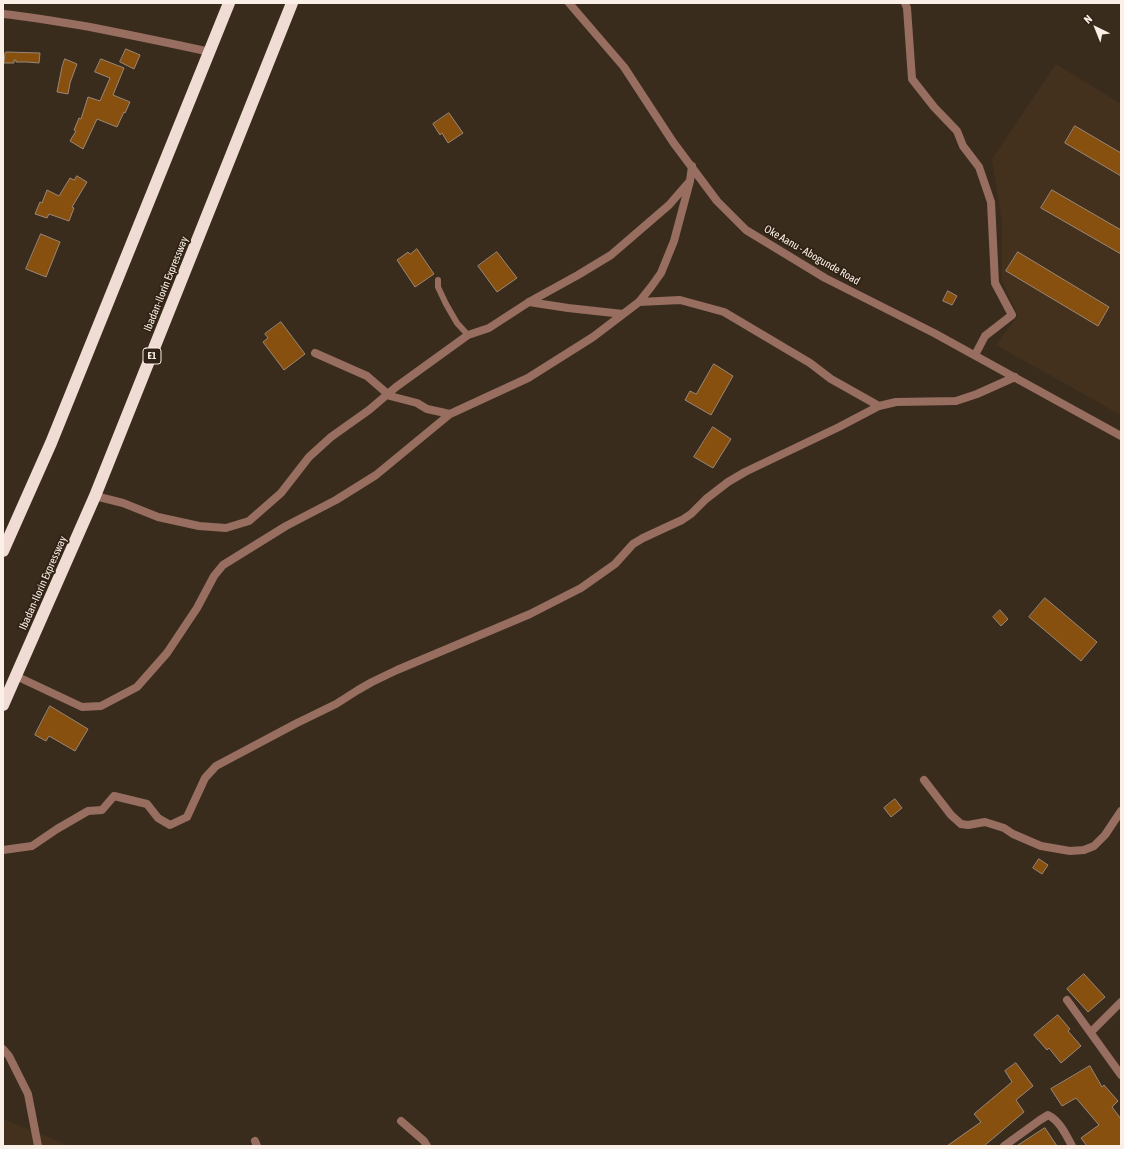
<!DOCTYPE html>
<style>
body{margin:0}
#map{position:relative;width:1124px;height:1149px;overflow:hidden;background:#3a2c1d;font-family:"Asap Condensed",sans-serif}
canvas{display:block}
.frame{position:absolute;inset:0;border:4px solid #faf0e7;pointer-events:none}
.north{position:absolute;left:1076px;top:8px;width:40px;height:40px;-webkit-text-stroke:3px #302214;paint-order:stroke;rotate:317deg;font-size:11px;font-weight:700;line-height:16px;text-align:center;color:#faf0e7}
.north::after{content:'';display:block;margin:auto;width:14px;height:18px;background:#faf0e7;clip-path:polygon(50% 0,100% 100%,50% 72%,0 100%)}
</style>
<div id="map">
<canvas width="1124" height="1149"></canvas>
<div class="frame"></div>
<div class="north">N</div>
</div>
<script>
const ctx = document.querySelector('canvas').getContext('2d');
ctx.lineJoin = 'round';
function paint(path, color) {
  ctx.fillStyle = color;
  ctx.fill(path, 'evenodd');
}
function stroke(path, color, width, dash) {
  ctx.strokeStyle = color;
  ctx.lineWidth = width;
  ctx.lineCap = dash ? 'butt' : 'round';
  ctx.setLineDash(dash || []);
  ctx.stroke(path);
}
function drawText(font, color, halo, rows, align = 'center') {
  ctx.font = font + ' "Asap Condensed",sans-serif';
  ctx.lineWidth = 3.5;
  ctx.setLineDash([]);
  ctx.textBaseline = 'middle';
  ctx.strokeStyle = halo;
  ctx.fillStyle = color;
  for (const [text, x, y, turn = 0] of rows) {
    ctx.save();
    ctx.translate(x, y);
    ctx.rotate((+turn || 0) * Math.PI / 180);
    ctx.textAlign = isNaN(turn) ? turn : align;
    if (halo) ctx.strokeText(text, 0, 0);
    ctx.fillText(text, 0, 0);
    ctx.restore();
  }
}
paint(new Path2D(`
 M1056 64 1121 104V415L996 345 1018 316 1002 281V223L992 159Z
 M3 1119 70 1146H3Z`), '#44311d');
const building = new Path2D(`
 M126 49 140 55 134 69 120 62Z
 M6 52 40 53 39 63 27 62H16V60H14V63H4L5 53Z
 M65 59 77 64 70 83 68 94 57 92 62 67Z
 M101 59 124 68 113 95 130 102 125 113 124 112 117 127 97 119 83 149 70 141 76 131 74 130 79 118 81 119 88 97 100 101 110 78 95 72Z
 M449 113 463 133 448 143 442 133 440 135 433 124Z
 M1075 126 1121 153V176L1065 143Z
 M77 176 87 182 72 207 74 208 69 221 49 214 47 218 35 214 40 202 42 203 47 190 59 196 70 178 74 180Z
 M1052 190 1121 230V254L1041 208Z
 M41 234 60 242 46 277 26 269Z
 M417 249 434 274 415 287 397 260 408 252 410 254Z
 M497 252 517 278 497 292 478 266Z
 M1018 252 1109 307 1098 326 1006 271Z
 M948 291 957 296 952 305 943 301Z
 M281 322 305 354 284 370 263 342 268 338 265 334Z
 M714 364 733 376 711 415 685 400 690 391 696 394Z
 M713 427 731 439 713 468 694 457Z
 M1045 598 1097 642 1081 661 1029 617Z
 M1000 610 1008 619 1001 626 993 617Z
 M50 706 88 729 75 751 49 736 46 741 35 735Z
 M895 799 902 808 891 817 884 808Z
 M1039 859 1048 865 1042 874 1033 868Z
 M1084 974 1105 997 1088 1012 1067 989Z
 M1058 1015 1070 1029 1068 1031 1081 1046 1061 1063 1049 1048 1047 1050 1034 1035Z
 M1016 1063 1033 1086 1016 1100 1024 1112 984 1146H947L981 1122 974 1114 1012 1082 1005 1071Z
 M1090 1066 1102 1087 1104 1085 1118 1101 1112 1107 1121 1119V1146H1087L1081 1138 1099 1125 1076 1098 1062 1106 1051 1089Z
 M1045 1128 1057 1146H1017Z`);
paint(building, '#87500f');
stroke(building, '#9a8777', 1);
stroke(new Path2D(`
 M438 280V287L446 304 457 323 468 335`), '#986e60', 6);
stroke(new Path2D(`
 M569 3 624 67 673 142 717 201 746 230 825 278 934 333 1121 436
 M905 3 907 8 912 79 934 107 957 131 963 146 979 167 991 202 995 283 1012 315 985 336 975 355
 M3 14C32 17 61 22 90 27 130 35 170 43 210 52
 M529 302 568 308 623 314
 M639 302 680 300 724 312 810 363 831 379 879 406
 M315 353 367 376 390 396 417 403 427 409 450 414
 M95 496 123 503 158 517 199 526 226 528 249 521 281 493 309 457 331 437 369 410 396 387 468 335 489 328 529 302 578 275 611 255 669 205 689 182
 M16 676 82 707 101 706 137 687 167 653 197 608 214 576 223 565 286 526 336 500 376 475 450 414 528 378 593 337 639 302 651 287 661 273 674 241 690 181 692 166
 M924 780 951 815 961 824 968 825 985 822 1004 828 1013 834 1041 846 1070 851 1084 850 1094 846 1105 835 1121 811
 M3 850 32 846 57 829 88 811 102 810 114 796 147 804 158 818 170 825 187 817 205 778 216 766 297 723 336 704 358 690 372 682 397 670 530 614 581 588 615 564 633 544 643 538 682 520 691 514 706 499 728 482 745 472 839 427 879 406 896 402 956 401 977 394 1015 377
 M1067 1000 1121 1075
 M1091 1032 1121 1002
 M3 1049 9 1056 28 1094 38 1146
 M401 1121 424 1141 427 1146
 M255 1141 257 1146
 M1004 1146 1040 1120 1048 1115C1060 1121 1066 1135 1072 1146`), '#986e60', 8);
stroke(new Path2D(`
 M3 551 51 443 229 3
 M3 705 95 496 292 3`), '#f1dcd5', 12);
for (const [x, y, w] of [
 [152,356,18]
]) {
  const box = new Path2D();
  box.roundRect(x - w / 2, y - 8, w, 16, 3);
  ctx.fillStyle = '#302214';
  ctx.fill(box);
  stroke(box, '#faf0e7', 1);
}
drawText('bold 10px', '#faf0e7', null, [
 ["E1",152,356]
]);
drawText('11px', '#faf0e7', '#302214', [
 ["Oke Aanu - Abogunde Road",812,255,30],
 ["Ibadan-Ilorin Expressway",166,284,-68],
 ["Ibadan-Ilorin Expressway",43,583,-66]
]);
</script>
